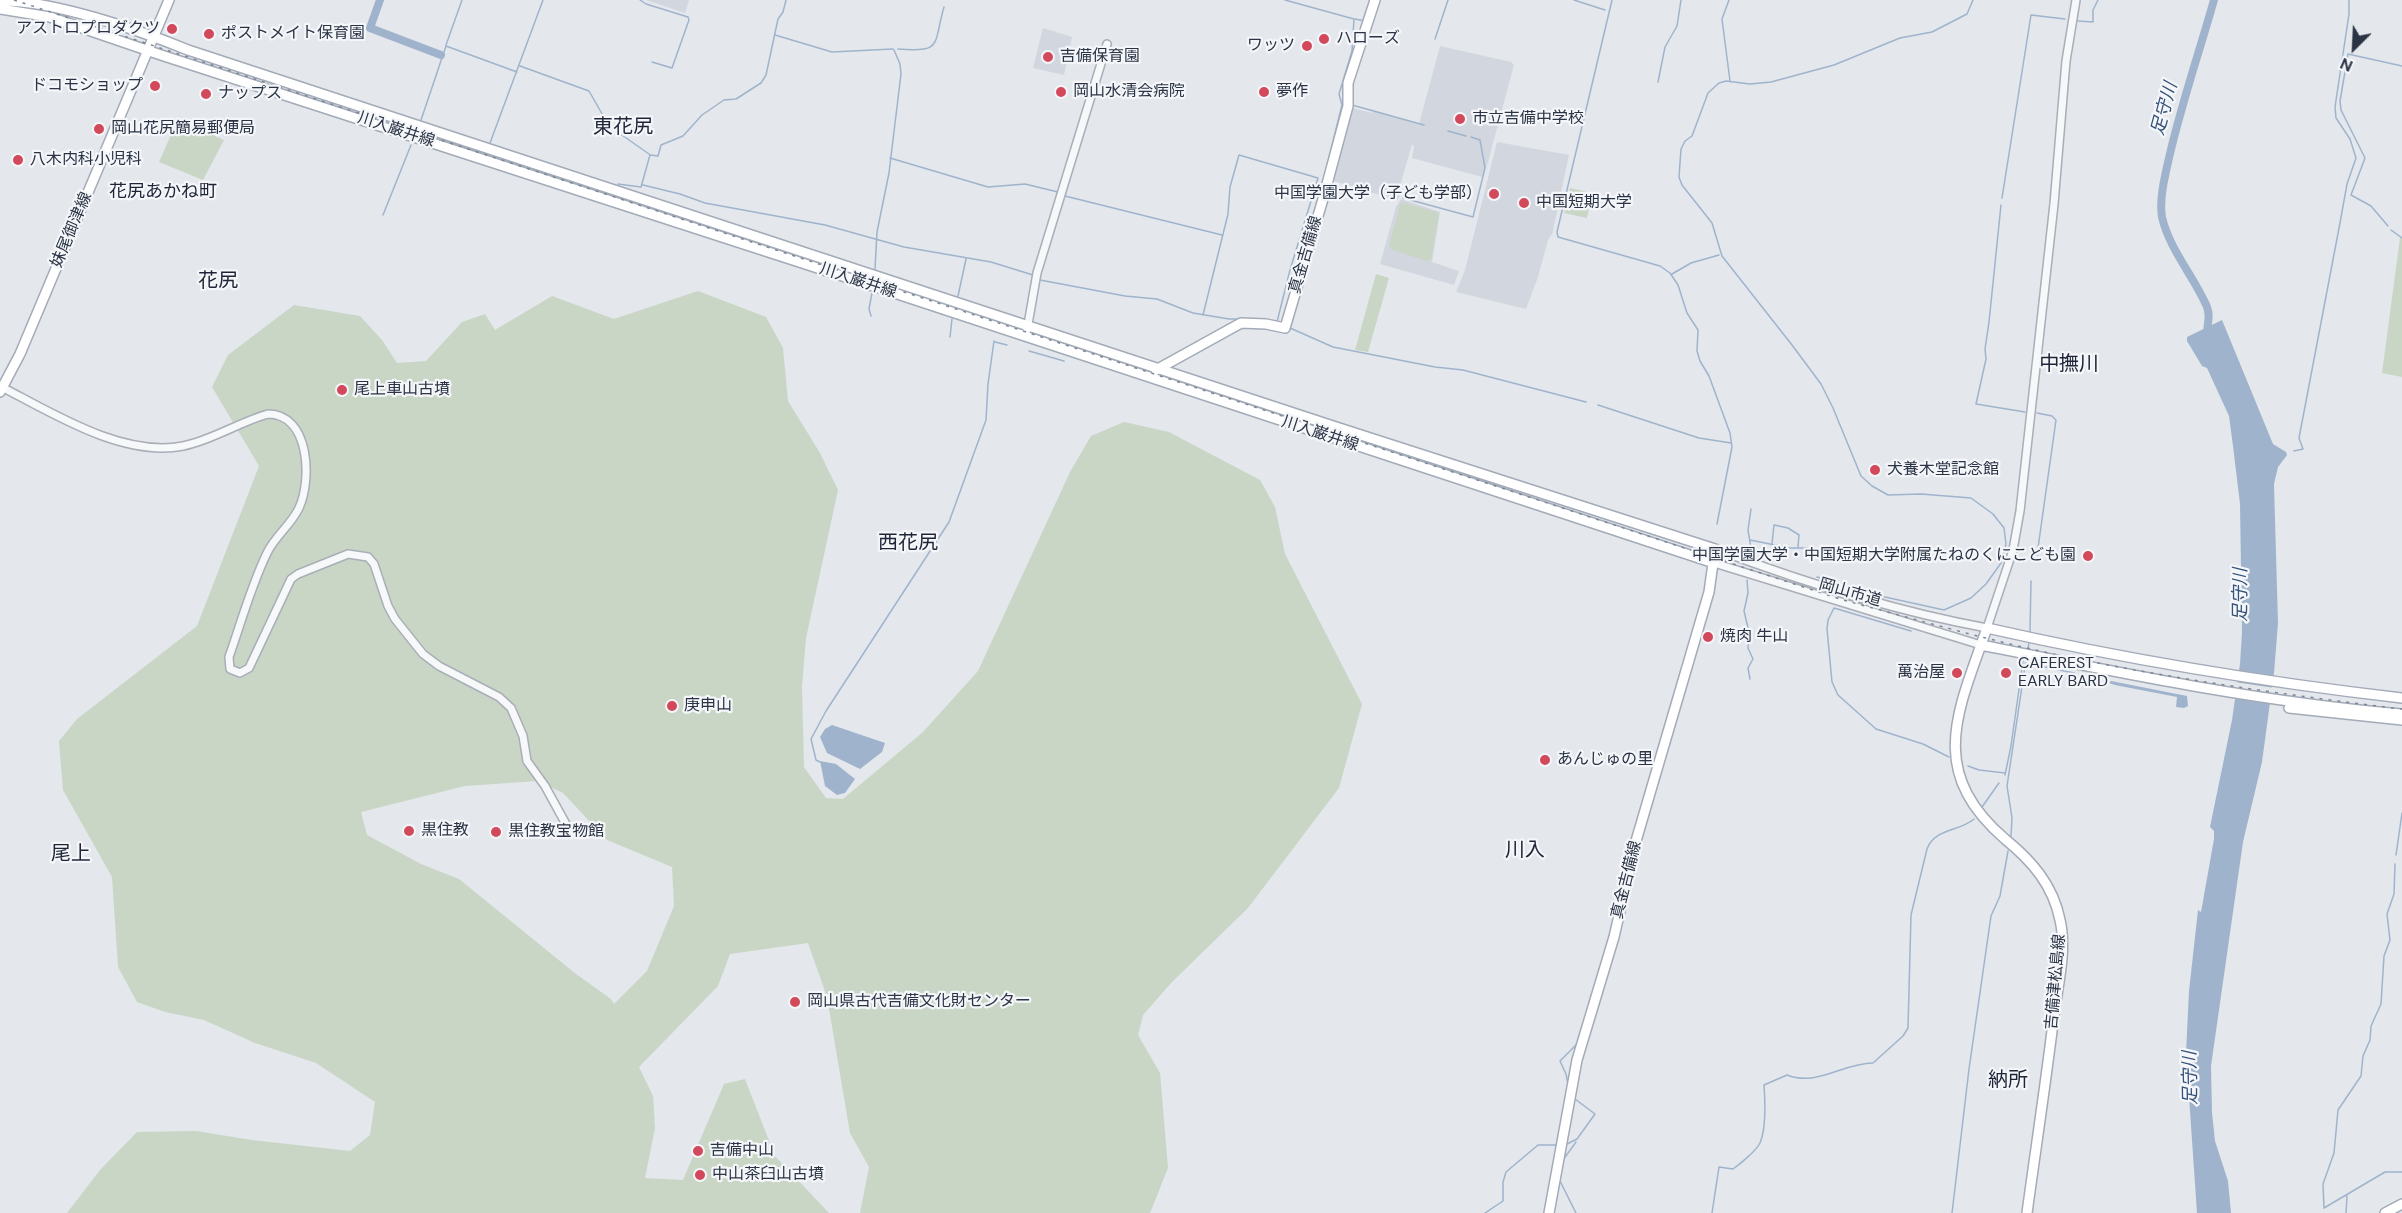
<!DOCTYPE html>
<meta charset="utf-8">
<style>
body{margin:0}
#map{position:relative;width:2402px;height:1213px;overflow:hidden;background:#e4e7ec;font-family:"DM Sans",sans-serif}
canvas{display:block}
.north{position:absolute;left:2324px;top:18px;width:60px;height:60px;-webkit-text-stroke:4px #f4f6f9;paint-order:stroke;rotate:204deg;font-size:16px;font-weight:700;line-height:24px;text-align:center;color:#2b3445}
.north::after{content:'';display:block;margin:auto;width:21px;height:27px;background:#2b3445;clip-path:polygon(50% 0,100% 100%,50% 72%,0 100%)}
</style>
<div id="map">
<canvas width="2402" height="1213"></canvas>
<div class="north">N</div>
</div>
<script>
const ctx = document.querySelector('canvas').getContext('2d');
ctx.lineJoin = 'round';
function paint(path, color) {
  ctx.fillStyle = color;
  ctx.fill(path, 'evenodd');
}
function stroke(path, color, width, dash) {
  ctx.strokeStyle = color;
  ctx.lineWidth = width;
  ctx.lineCap = dash ? 'butt' : 'round';
  ctx.setLineDash(dash || []);
  ctx.stroke(path);
}
function drawText(font, color, halo, rows, align = 'center') {
  ctx.font = font + ' "DM Sans","Noto Sans JP",sans-serif';
  ctx.lineWidth = 4.5;
  ctx.setLineDash([]);
  ctx.textBaseline = 'middle';
  ctx.strokeStyle = halo;
  ctx.fillStyle = color;
  for (const [text, x, y, turn = 0] of rows) {
    ctx.save();
    ctx.translate(x, y);
    ctx.rotate((+turn || 0) * Math.PI / 180);
    ctx.textAlign = isNaN(turn) ? turn : align;
    if (halo) ctx.strokeText(text, 0, 0);
    ctx.fillText(text, 0, 0);
    ctx.restore();
  }
}
paint(new Path2D(`
 M646 0H689L685 13Z
 M1043 28 1072 37 1064 75 1033 68Z
 M1440 46 1511 62 1514 65 1486 169H1484L1482 177 1412 158 1414 146 1412 144 1400 186 1401 195 1397 200 1333 181 1352 108 1372 113 1373 110 1419 124Z
 M1497 142 1569 155 1552 235H1551L1548 240 1538 277 1526 309 1456 292 1465 270Z
 M1401 199 1440 212 1432 262 1459 271 1454 285 1380 264 1396 207Z`), '#d2d6de');
paint(new Path2D(`
 M178 119 224 140 203 180 159 162Z
 M1570 188 1592 193 1587 218 1564 213Z
 M1401 202 1439 213 1431 259 1427 261 1392 250 1389 245Z
 M2400 238H2402V377L2382 373Z
 M1376 274 1389 278 1368 352 1355 350Z
 M698 291 766 317 783 348 788 401 820 453 838 490 806 638 802 687 804 767 826 798 843 799 923 732 978 671 1070 472 1091 436 1124 422 1169 432 1260 480 1275 507 1285 554 1362 704 1339 788 1248 908 1172 982 1143 1015 1138 1035 1160 1073 1168 1168 1150 1213H860L869 1167 850 1133 827 997 808 943 730 954 718 986 639 1067 653 1096 655 1128 645 1178 683 1180 724 1084 745 1079 775 1156 829 1213H67L100 1170 137 1132 196 1131 252 1140 350 1151 370 1135 375 1102 316 1063 255 1043 204 1020 165 1012 137 1002 118 967 112 877 63 790 59 741 77 719 197 626 259 466 212 387 228 355 294 305 360 316 382 340 397 363 426 361 462 322 485 314 495 330 552 296 614 319ZM538 781 563 793 607 840 672 867 674 906 647 971 614 1004 611 999 576 974 459 879 421 864 367 835 361 812 465 786Z`), '#c9d6c5');
paint(new Path2D(`
 M2222 320 2273 444 2286 452 2287 455 2278 467 2274 484 2278 623 2274 673 2262 762 2243 842 2211 1066 2212 1113 2215 1141 2228 1181 2231 1213H2197L2186 1053 2189 991 2198 910 2201 912 2214 839V831L2210 827 2232 720 2240 664 2242 632 2240 504 2233 446 2229 416 2207 368 2202 366 2187 341V337Z
 M2111 681 2187 696 2188 706 2184 708 2176 707 2177 697 2115 685 2109 683Z
 M832 725 885 743 882 752 860 769 827 753 820 737 825 729Z
 M820 761 836 764 855 779 845 793 837 795 825 786Z`), '#9fb4cc');
paint(new Path2D(`
 M2234 682 2275 688 2273 703 2233 689Z`), '#e4e7ec');
stroke(new Path2D(`
 M640 0 646 4 688 17 689 20 672 68 652 62
 M1285 0 1354 19 1352 51 1339 94 1342 105 1321 190
 M1574 0 1605 10
 M1612 0 1557 232 1558 237 1660 266 1670 273 1678 285 1687 313 1698 330 1697 351 1700 361 1709 376 1730 433 1732 447 1717 524
 M1729 0 1722 19 1730 81
 M1355 19 1365 21
 M2078 21 2093 22V10L2098 0
 M775 35 832 52 893 49
 M1435 39 1448 0
 M446 45 462 0
 M898 49C943 53 933 45 944 7
 M520 66 589 91 609 126 649 154
 M1658 82 1665 47 1677 26 1681 0
 M1352 105 1424 125
 M421 120 446 46 517 72
 M1448 131 1466 136
 M490 143 543 0
 M890 158 988 187 1025 184 1058 192
 M618 184 641 187 650 155 658 156 661 145 683 136 702 115 724 100 736 99 761 83 766 75 778 19 783 12 786 0
 M643 185 680 194 705 203 825 225 904 247 991 262 1033 275
 M1065 196 1222 235
 M1403 198 1473 217 1485 168 1480 140 1471 137
 M2002 198 2031 15 2065 19
 M2001 205 1989 322 1985 349 1986 359 1976 404 2025 412
 M383 215 411 145
 M2388 226 2371 206 2351 195 2365 158 2341 110 2340 101 2348 54 2402 66
 M2391 230 2402 238
 M875 269 877 232 889 173 901 74 900 64 894 50
 M1672 274 1691 263 1719 255
 M1040 280 1125 296 1157 299 1193 313 1229 319H1258
 M958 296 966 259
 M1289 299 1316 206
 M1203 315 1228 214 1230 187 1239 155 1318 178 1290 270 1277 322
 M871 316 869 309 872 293
 M1290 328 1333 347 1435 367 1463 370 1586 402
 M950 337 952 319
 M995 342 1007 345
 M1029 351 1064 361
 M1598 405 1699 438 1731 443
 M2037 413 2052 416 2056 420 2037 555
 M2294 451 2303 449 2299 438 2340 223 2347 184 2356 158 2350 139 2336 118 2335 107 2349 14V0
 M1751 509 1748 530 1752 554
 M1750 540 1790 548H1807L1843 558
 M1772 544 1774 525 1788 528 1799 535 1798 547
 M1817 577 1885 597 1944 610 1971 598 1986 584 2001 563 2006 544 2004 528 1993 514 1971 498 1921 494 1888 495 1872 486 1861 476 1833 408 1821 384 1792 345 1722 256 1712 223 1682 185 1679 177 1681 149 1685 141 1692 136 1708 93 1719 83 1726 81 1750 84 1771 82 1834 65 1900 38 1932 32 1967 14 1973 0
 M1747 580 1748 593 1744 611 1749 632 1748 648 1753 659 1748 668 1750 679
 M1911 631 1834 608 1828 620 1827 629 1832 682 1838 695 1876 729 1923 744 1949 757
 M2030 632 2031 581
 M2028 650 2029 642
 M2026 663 2074 673
 M820 762 816 760 811 739 826 711 949 522 986 420 988 384 994 341
 M1968 766 1979 770 2005 773
 M2005 775 2011 746 2023 661
 M1982 807 1999 783
 M2011 836 2012 818 2007 786 2026 660
 M2396 855 2402 813
 M2395 864 2394 894 2387 914 2390 940 2384 956 2381 1004 2371 1026 2370 1040 2363 1056 2361 1076 2338 1110 2334 1153 2323 1184 2324 1208 2385 1172H2402
 M1568 1084 1566 1074 1560 1061 1577 1044
 M1565 1145 1577 1139 1595 1114 1575 1099
 M1563 1160 1576 1142
 M1559 1179 1576 1213
 M1485 1213 1503 1201V1182L1506 1172 1538 1145H1557
 M1712 1213 1719 1167 1733 1169C1740 1164 1756 1151 1760 1143 1766 1129 1765 1099 1764 1085L1787 1075C1817 1087 1843 1063 1873 1063L1903 1036 1908 1028 1911 915 1927 849C1935 828 1959 832 1974 819
 M1952 1213 1969 1069 1991 916 2000 896 2008 851
 M2346 1213 2347 1196`), '#9fb4cc', 1.5);
stroke(new Path2D(`
 M380 0 370 28 441 55
 M2209 337C2204 327 2212 320 2207 307 2195 278 2169 249 2162 217 2159 199 2165 176 2169 158 2181 105 2199 53 2214 0`), '#9fb4cc', 8);
const minor = new Path2D(`
 M1027 330 1037 273 1107 44
 M0 386C52 413 123 458 183 446 213 440 239 422 268 414 310 414 312 480 299 508 291 525 275 536 267 553 251 586 241 623 229 657L230 669 240 673 249 668 291 579 298 574 348 554 368 557 374 564 388 606 395 619 423 654 439 666 499 697 511 708 523 736 527 761 545 786 567 826
 M1715 549C1803 582 1894 611 1987 628L2013 550 2020 511 2054 204 2066 61 2076 0
 M1714 563 1981 645`);
const major = new Path2D(`
 M0 1C52 0 139 30 188 50L1333 426 1715 549 1709 592 1636 841 1614 937 1577 1060 1549 1213
 M0 9 50 17 161 55 870 285 1714 563
 M1156 370 1241 323 1266 324 1285 328 1323 199 1348 106V83L1375 0
 M0 392 20 354 169 0
 M1981 645C2120 673 2260 702 2402 714
 M2289 708 2402 720
 M2027 1213C2036 1147 2046 1081 2054 1015 2058 984 2067 950 2060 920 2053 885 2032 861 2005 839 1926 771 1958 711 1987 628 2124 659 2262 682 2402 698
 M2385 1213 2402 1204`);
stroke(minor, '#a9aeb7', 10);
stroke(major, '#a3abb8', 12);
stroke(minor, '#f7f8fa', 7);
stroke(major, '#fff', 9);
stroke(new Path2D(`
 M14 0 1843 600C1922 621 2001 644 2082 660 2188 681 2294 696 2402 709`), '#7d8696', 1.5, [3, 6]);
for (const [x, y, r, color] of [
 [172,29,6,"#d1495b"],
 [209,34,6,"#d1495b"],
 [1324,39,6,"#d1495b"],
 [1307,46,6,"#d1495b"],
 [1048,57,6,"#d1495b"],
 [155,86,6,"#d1495b"],
 [1061,92,6,"#d1495b"],
 [1264,92,6,"#d1495b"],
 [206,94,6,"#d1495b"],
 [1460,119,6,"#d1495b"],
 [99,129,6,"#d1495b"],
 [18,160,6,"#d1495b"],
 [1494,194,6,"#d1495b"],
 [1524,203,6,"#d1495b"],
 [342,390,6,"#d1495b"],
 [1875,470,6,"#d1495b"],
 [2088,556,6,"#d1495b"],
 [1708,637,6,"#d1495b"],
 [1957,673,6,"#d1495b"],
 [2006,673,6,"#d1495b"],
 [672,706,6,"#d1495b"],
 [1545,760,6,"#d1495b"],
 [409,831,6,"#d1495b"],
 [496,832,6,"#d1495b"],
 [795,1002,6,"#d1495b"],
 [698,1151,6,"#d1495b"],
 [700,1175,6,"#d1495b"]
]) {
  const dot = new Path2D();
  dot.arc(x, y, r, 0, 2 * Math.PI);
  ctx.fillStyle = color;
  ctx.fill(dot);
  stroke(dot, '#f4f6f9', 2);
}
drawText('16px', '#2b3445', '#f4f6f9', [
 ["アストロプロダクツ",160,29,"right"],
 ["ポストメイト保育園",221,34],
 ["ハローズ",1336,39],
 ["ワッツ",1295,46,"right"],
 ["吉備保育園",1060,57],
 ["ドコモショップ",143,86,"right"],
 ["岡山水清会病院",1073,92],
 ["夢作",1276,92],
 ["ナップス",218,94],
 ["市立吉備中学校",1472,119],
 ["岡山花尻簡易郵便局",111,129],
 ["八木内科小児科",30,160],
 ["中国学園大学（子ども学部）",1482,194,"right"],
 ["中国短期大学",1536,203],
 ["尾上車山古墳",354,390],
 ["犬養木堂記念館",1887,470],
 ["中国学園大学・中国短期大学附属たねのくにこども園",2076,556,"right"],
 ["焼肉 牛山",1720,637],
 ["CAFEREST",2018,664],
 ["EARLY BARD",2018,682],
 ["萬治屋",1945,673,"right"],
 ["庚申山",684,706],
 ["あんじゅの里",1557,760],
 ["黒住教",421,831],
 ["黒住教宝物館",508,832],
 ["岡山県古代吉備文化財センター",807,1002],
 ["吉備中山",710,1151],
 ["中山茶臼山古墳",712,1175]
], 'left');
drawText('16px', '#2b3445', '#f4f6f9', [
 ["川入巌井線",396,130,18],
 ["妹尾御津線",72,230,-67],
 ["真金吉備線",1306,255,-74],
 ["川入巌井線",858,281,18],
 ["川入巌井線",1320,434,18],
 ["岡山市道",1850,593,16],
 ["真金吉備線",1627,880,-76],
 ["吉備津松島線",2056,982,-85]
]);
drawText('italic 18px', '#34527a', '#f4f6f9', [
 ["足守川",2165,109,-75],
 ["足守川",2241,595,-90],
 ["足守川",2191,1078,-91]
]);
drawText('18px', '#1d2536', '#f4f6f9', [
 ["花尻あかね町",163,192]
]);
drawText('20px', '#1d2536', '#f4f6f9', [
 ["東花尻",623,128],
 ["花尻",218,282],
 ["中撫川",2069,365],
 ["西花尻",908,544],
 ["川入",1525,851],
 ["尾上",71,855],
 ["納所",2008,1081]
]);
</script>
